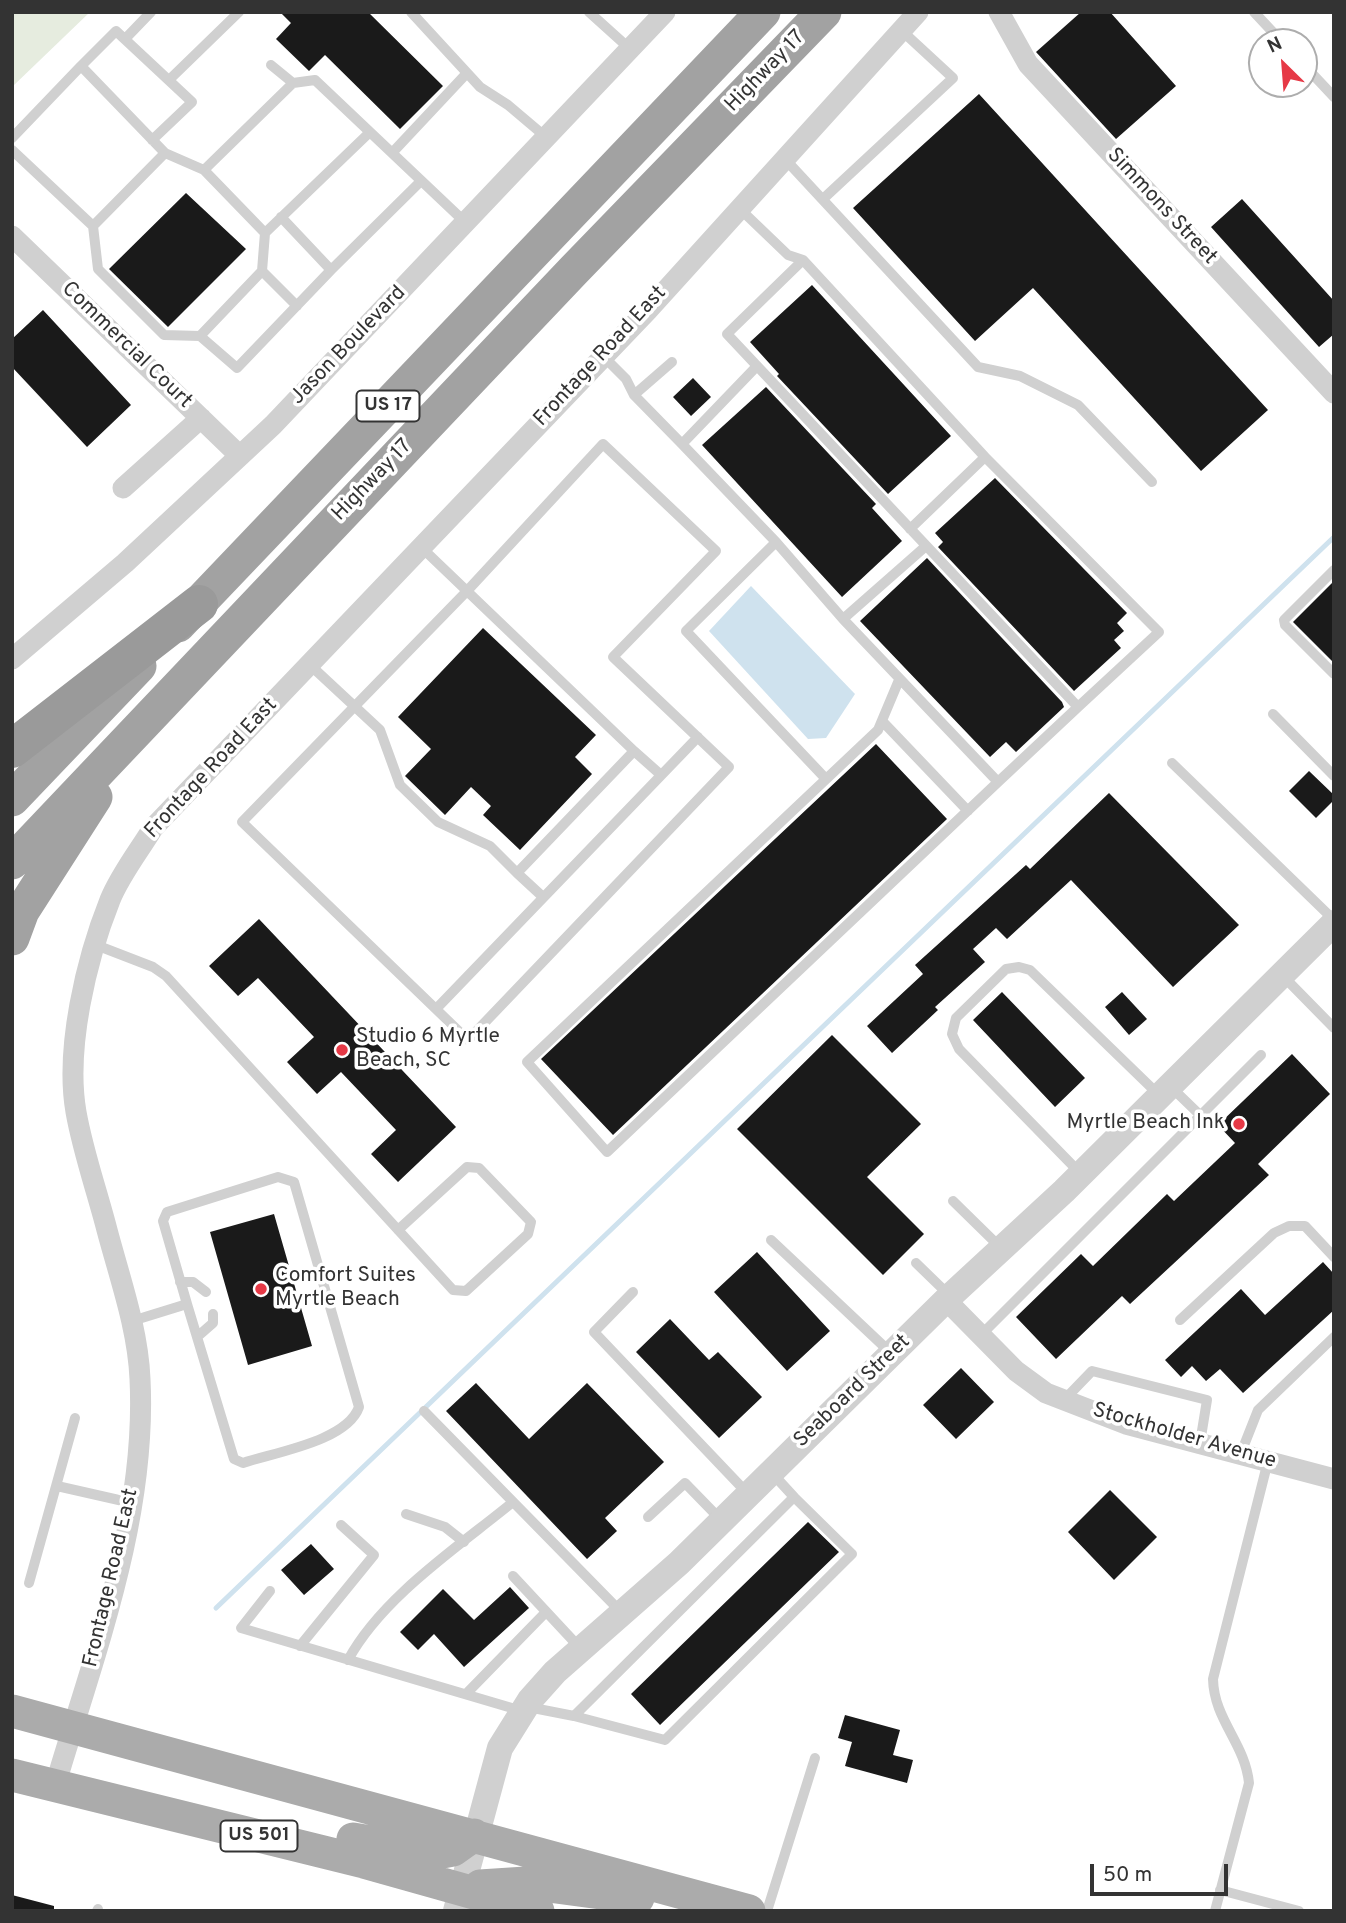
<!DOCTYPE html>
<style>
body{margin:0}
#map{position:relative;width:1346px;height:1923px;overflow:hidden;background:#fff;font-family:Overpass,sans-serif}
canvas{display:block}
.frame{position:absolute;inset:0;border:14px solid #333;pointer-events:none}
.north{position:absolute;left:1248px;top:28px;width:70px;height:70px;box-sizing:border-box;background:#fff;border:2px solid #adadad;border-radius:50%;rotate:335deg;font-size:19px;font-weight:700;line-height:28px;text-align:center;color:#333}
.north::after{content:'';display:block;margin:auto;width:24px;height:32px;background:#e63946;clip-path:polygon(50% 0,100% 100%,50% 72%,0 100%)}
.scale{position:absolute;left:1090px;top:1864px;width:138px;height:32px;box-sizing:border-box;border:4px solid #333;border-top:0;padding-left:9px;font-size:21px;line-height:24px;white-space:nowrap;color:#333;-webkit-text-stroke:5px #fff;paint-order:stroke}
</style>
<div id="map">
<canvas width="1346" height="1923"></canvas>
<div class="frame"></div>
<div class="north">N</div>
<div class="scale">50 m</div>
</div>
<script>
const ctx = document.querySelector('canvas').getContext('2d');
ctx.lineJoin = 'round';
function paint(path, color) {
  ctx.fillStyle = color;
  ctx.fill(path, 'evenodd');
}
function stroke(path, color, width, dash) {
  ctx.strokeStyle = color;
  ctx.lineWidth = width;
  ctx.lineCap = dash ? 'butt' : 'round';
  ctx.setLineDash(dash || []);
  ctx.stroke(path);
}
function drawText(font, color, halo, rows, align = 'center') {
  ctx.font = font + ' Overpass,sans-serif';
  ctx.lineWidth = 7;
  ctx.setLineDash([]);
  ctx.textBaseline = 'middle';
  ctx.strokeStyle = halo;
  ctx.fillStyle = color;
  for (const [text, x, y, turn = 0] of rows) {
    ctx.save();
    ctx.translate(x, y);
    ctx.rotate((+turn || 0) * Math.PI / 180);
    ctx.textAlign = isNaN(turn) ? turn : align;
    if (halo) ctx.strokeText(text, 0, 0);
    ctx.fillText(text, 0, 0);
    ctx.restore();
  }
}
paint(new Path2D(`
 M12 12H90L12 87Z`), '#e6ecdf');
paint(new Path2D(`
 M751 586 855 694 826 738 808 739 709 631Z`), '#cfe2ee');
stroke(new Path2D(`
 M216 1608 1334 537`), '#cfe2ee', 5);
paint(new Path2D(`
 M280 12H368L443 86 400 129 325 55 309 71 276 39 291 23Z
 M1081 12H1110L1176 86 1116 139 1036 52Z
 M979 94 1268 410 1201 471 1033 288 975 341 853 208Z
 M186 193 246 249 168 327 109 269Z
 M1242 199 1334 301V334L1319 347 1211 227Z
 M812 285 951 436 888 494 777 376 779 374 750 342Z
 M43 310 131 405 87 447 12 367V339Z
 M693 378 711 397 691 416 673 397Z
 M766 387 876 504 872 508 902 541 842 597 702 445Z
 M995 478 1127 613 1117 623 1124 631 1114 640 1121 648 1074 691 938 547 943 542 935 533Z
 M927 558 1062 702 1064 707 1016 752 1006 742 990 757 860 621Z
 M1334 581V663L1293 622Z
 M483 628 596 735 575 757 592 774 520 850 483 815 491 806 471 787 445 815 405 776 431 749 398 717Z
 M876 744 947 819 613 1135 541 1059Z
 M1309 771 1334 795V800L1316 818 1289 791Z
 M1109 793 1239 925 1173 987 1071 880 1007 939 996 928 973 949 985 962 935 1007 938 1010 892 1053 867 1026 923 974 915 965 1026 865 1030 869Z
 M259 919 456 1127 398 1182 371 1154 396 1130 341 1072 317 1094 287 1062 314 1037 258 978 238 996 209 966Z
 M1002 992 1085 1078 1055 1107 973 1020Z
 M1122 992 1147 1019 1129 1035 1105 1007Z
 M832 1035 921 1124 867 1177 924 1234 883 1275 737 1129Z
 M1292 1054 1330 1094 1258 1164 1269 1175 1130 1304 1122 1296 1056 1359 1016 1317 1081 1254 1093 1266 1167 1194 1174 1201 1235 1143 1218 1125Z
 M274 1214 312 1346 248 1365 210 1232Z
 M757 1252 830 1331 787 1371 714 1292Z
 M1323 1262 1334 1274V1310L1243 1393 1220 1369 1206 1381 1192 1366 1181 1377 1165 1360 1241 1289 1265 1315Z
 M670 1319 709 1360 718 1352 762 1397 719 1438 636 1352Z
 M961 1368 994 1402 956 1439 923 1405Z
 M476 1383 529 1439 587 1383 664 1462 605 1518 617 1531 587 1559 446 1411Z
 M1110 1490 1157 1537 1114 1580 1068 1532Z
 M808 1522 839 1552 660 1725 631 1694Z
 M311 1544 334 1569 304 1595 281 1570Z
 M510 1587 529 1608 464 1667 434 1634 418 1650 400 1632 443 1589 474 1620Z
 M845 1715 900 1730 893 1755 913 1760 907 1783 845 1766 852 1742 838 1738Z
 M12 1895 54 1906V1911H12Z`), '#1a1a1a');
stroke(new Path2D(`
 M411 12 480 87 508 105 547 138
 M589 12 630 49
 M1254 12 1282 42
 M125 39 151 12
 M271 65 293 83
 M1304 65 1334 97
 M81 66 116 31 192 102 152 140
 M169 80 239 12
 M370 132 265 233 204 170 293 83 315 80C366 128 416 176 467 224
 M12 138 81 66 165 153 204 170
 M12 150 93 226 165 153
 M392 153 467 73
 M784 158 978 367 1020 376 1078 405 1152 482
 M823 199 953 78 901 30
 M739 208 788 255 803 260 985 457 910 529
 M93 226 98 269 164 335 200 336
 M265 233 262 271 200 336 237 368 331 270 281 217
 M803 260 727 334 1078 707 1159 632 985 457
 M331 270 421 181
 M262 271 297 306
 M603 356 626 379 634 395 682 444
 M757 366 682 444 776 542 843 619
 M634 395 672 362
 M603 444 716 551 613 657 729 767 468 1040 242 822 467 591Z
 M776 542 686 631 826 779
 M926 546 843 619 998 782 1078 707
 M1334 570 1284 620 1285 625 1334 674
 M309 664 380 730 400 785 438 822 490 846 517 873 634 751 421 547
 M899 680 878 730 527 1062 607 1152 998 782
 M1273 714 1334 776
 M884 723 968 811
 M634 751 661 775
 M1172 763 1334 920
 M517 873 543 897
 M96 945 153 967 166 976 453 1290 466 1291 528 1234 531 1222 479 1168 467 1167 398 1230
 M1282 975 1334 1028
 M436 1009 698 737
 M1170 1086 1200 1115
 M1081 1174 959 1049 952 1034 956 1018 1006 969 1019 967 1030 970 1160 1096
 M953 1201 1002 1249
 M771 1240 892 1354
 M916 1263 950 1296
 M180 1282H193L206 1292
 M633 1292 594 1332 749 1495
 M1180 1320 1274 1233 1289 1226H1305L1334 1257
 M132 1321 187 1304 163 1221 167 1212 278 1177 294 1182 359 1407C347 1441 276 1452 243 1463L234 1459 187 1304
 M981 1335 1261 1055
 M197 1337 213 1323V1314
 M1064 1400 1092 1371 1207 1400 1200 1443
 M424 1411 621 1612
 M1241 1453 1258 1410 1334 1337
 M57 1486 132 1503
 M406 1514 445 1527 464 1542
 M648 1517 685 1483 722 1521
 M513 1576 580 1648
 M29 1583 75 1418
 M270 1591 241 1628 522 1711
 M300 1646 374 1555 341 1525
 M348 1660C382 1597 458 1547 513 1502
 M466 1694 546 1612
 M528 1707 574 1716 794 1497 772 1473
 M574 1716 665 1740 852 1554 794 1497
 M1220 1890 1299 1911
 M97 1911 98 1909
 M767 1911 815 1758
 M1215 1911 1249 1783C1245 1743 1214 1720 1213 1679L1268 1461`), '#d0d0d0', 10);
stroke(new Path2D(`
 M999 12 1028 64 1334 393
 M12 236 240 456
 M123 488 201 418
 M12 659 125 563 273 425 665 12
 M946 1300 1016 1371 1046 1393 1126 1424 1334 1479
 M55 1786C94 1654 147 1519 140 1379 138 1329 120 1279 107 1230 97 1191 83 1152 76 1112 65 1049 86 960 110 900 120 875 139 851 153 828L648 310 918 12`), '#d0d0d0', 21);
stroke(new Path2D(`
 M456 1911 500 1748 530 1700 555 1672 679 1563 946 1300 1064 1191 1334 923`), '#d0d0d0', 26);
stroke(new Path2D(`
 M12 1711 749 1911
 M12 1775 364 1862 538 1911
 M353 1839 437 1853 453 1850 474 1835
 M480 1886 526 1883 638 1898`), '#ababab', 33);
stroke(new Path2D(`
 M178 625 763 12
 M12 799 139 666
 M12 862 574 270 824 12
 M12 938 22 911 95 797`), '#a2a2a2', 35);
stroke(new Path2D(`
 M12 749 199 604`), '#9a9a9a', 38);
for (const [x, y, r, color] of [
 [342,1050,7,"#e63946"],
 [1239,1124,7,"#e63946"],
 [261,1289,7,"#e63946"]
]) {
  const dot = new Path2D();
  dot.arc(x, y, r, 0, 2 * Math.PI);
  ctx.fillStyle = color;
  ctx.fill(dot);
  stroke(dot, '#fff', 2.5);
}
for (const [x, y, w] of [
 [388,406,63],
 [259,1836,77]
]) {
  const box = new Path2D();
  box.roundRect(x - w / 2, y - 15.5, w, 31, 5);
  ctx.fillStyle = '#fff';
  ctx.fill(box);
  stroke(box, '#333', 2);
}
drawText('bold 19px', '#333', null, [
 ["US 17",388,406],
 ["US 501",259,1836]
]);
drawText('21px', '#333', '#fff', [
 ["Highway 17",766,72,-46],
 ["Simmons Street",1161,207,47],
 ["Commercial Court",126,346,44],
 ["Jason Boulevard",349,346,-46],
 ["Frontage Road East",601,357,-47],
 ["Highway 17",373,481,-46],
 ["Frontage Road East",212,769,-47],
 ["Seaboard Street",853,1392,-44],
 ["Stockholder Avenue",1184,1437,16],
 ["Frontage Road East",112,1578,-77]
]);
drawText('21px', '#333', '#fff', [
 ["Studio 6 Myrtle",356,1038],
 ["Beach, SC",356,1062],
 ["Myrtle Beach Ink",1225,1124,"right"],
 ["Comfort Suites",275,1277],
 ["Myrtle Beach",275,1301]
], 'left');
</script>
